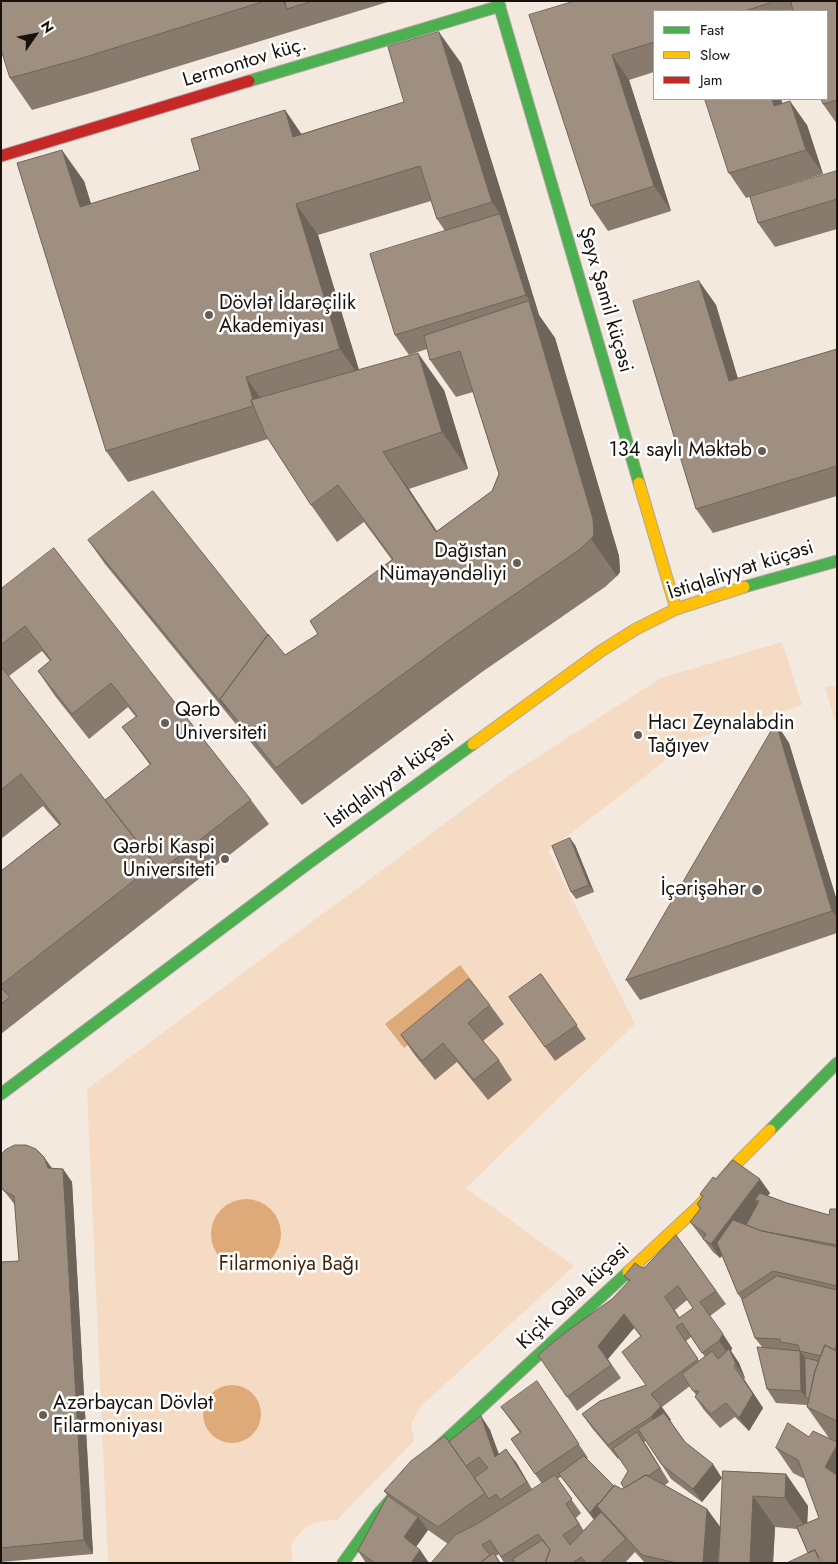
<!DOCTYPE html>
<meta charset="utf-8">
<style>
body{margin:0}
#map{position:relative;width:838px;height:1564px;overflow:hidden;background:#f4e9df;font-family:Jost,sans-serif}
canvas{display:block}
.frame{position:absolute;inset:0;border:2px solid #19120c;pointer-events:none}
.legend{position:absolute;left:653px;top:10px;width:175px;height:90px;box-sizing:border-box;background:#fff;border:1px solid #a3a09e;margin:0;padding:6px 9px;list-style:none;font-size:15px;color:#19120c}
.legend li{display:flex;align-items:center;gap:10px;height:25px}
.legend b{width:25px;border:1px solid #a3a09e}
.north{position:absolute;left:10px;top:10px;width:50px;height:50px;-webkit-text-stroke:4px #fff;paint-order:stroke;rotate:57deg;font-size:14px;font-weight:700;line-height:20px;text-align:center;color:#19120c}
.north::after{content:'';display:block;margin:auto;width:18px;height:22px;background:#19120c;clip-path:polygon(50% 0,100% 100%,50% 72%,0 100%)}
</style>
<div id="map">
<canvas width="838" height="1564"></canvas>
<div class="frame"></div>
<ul class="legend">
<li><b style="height:6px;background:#4caf50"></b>Fast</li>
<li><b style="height:6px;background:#ffc107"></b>Slow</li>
<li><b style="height:6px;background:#c62828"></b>Jam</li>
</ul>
<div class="north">N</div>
</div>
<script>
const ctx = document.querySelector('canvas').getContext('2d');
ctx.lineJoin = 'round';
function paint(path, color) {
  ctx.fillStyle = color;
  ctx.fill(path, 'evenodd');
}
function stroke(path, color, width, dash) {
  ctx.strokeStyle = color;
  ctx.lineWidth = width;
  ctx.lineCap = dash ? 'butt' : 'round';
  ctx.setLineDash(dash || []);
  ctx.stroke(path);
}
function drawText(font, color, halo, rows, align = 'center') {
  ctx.font = font + ' Jost,sans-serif';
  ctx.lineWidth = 5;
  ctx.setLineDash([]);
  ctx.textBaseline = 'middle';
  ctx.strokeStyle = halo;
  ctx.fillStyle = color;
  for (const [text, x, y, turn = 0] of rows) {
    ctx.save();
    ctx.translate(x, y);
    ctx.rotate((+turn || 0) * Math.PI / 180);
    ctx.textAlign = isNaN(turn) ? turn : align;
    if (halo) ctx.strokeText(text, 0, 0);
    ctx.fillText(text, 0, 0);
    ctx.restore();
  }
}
paint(new Path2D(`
 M782 642 802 705 692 740 548 851 635 1024 466 1188 574 1266 420 1407 411 1424 414 1441 337 1520C312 1521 304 1525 291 1545L293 1563H108L87 1089 511 774 661 678Z
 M837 685V729L825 687Z`), '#f6dbc4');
paint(new Path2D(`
 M460 965 479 990 404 1048 385 1024Z
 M211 1234a35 35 0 1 1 70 0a35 35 0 1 1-70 0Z
 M203 1414a29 29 0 1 1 58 0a29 29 0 1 1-58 0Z`), '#deaa79');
const fast = new Path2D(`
 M498 1 639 483
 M249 81 500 6
 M744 587 837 561
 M1 1094 310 862 473 744
 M770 1130 837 1063
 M343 1563 379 1513 433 1452 628 1272`);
const slow = new Path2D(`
 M639 483 676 609
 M473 744 601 651 636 629 676 609 744 587
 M628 1272 699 1206 739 1161 770 1130`);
const jam = new Path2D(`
 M1 156 249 81`);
stroke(fast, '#ada59e', 13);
stroke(slow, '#ada59e', 13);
stroke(jam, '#ada59e', 13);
stroke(fast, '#4caf50', 11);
stroke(slow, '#ffc107', 11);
stroke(jam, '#c62828', 11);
paint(new Path2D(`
 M1 1H391L101 90 32 110 10 78Z
 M575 1H837V124L823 104 827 11H654V72L629 80 671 211 608 231 591 206Z
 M461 63 539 315 555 338 619 556 620 572 617 576 605 587 482 672 302 805 105 564 88 540 268 635 285 655 318 634 392 560 364 522 337 542 311 505 268 439 128 482 106 451 84 181 91 204 200 170 285 110 301 134 404 102ZM431 201 437 219 445 231 395 335 409 355 427 349 430 360 456 397 473 392 499 474 492 491 437 531 409 489 468 469 444 390 359 370 318 235Z
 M705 99H781L782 103 807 125 823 174 746 198 729 173Z
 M837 171V229L775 247 758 223Z
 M699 281 716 305 738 379 837 349V496L713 533 696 509Z
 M1 589 251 800 269 824 1 1034V871L59 825 43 806 1 839ZM42 651 50 661 38 671 55 696 89 739 128 707 136 717 122 727 150 765 105 800 9 676Z
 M776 723 789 743 837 901V933L640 1000 626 980Z
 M575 845 594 892 576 899 571 892Z
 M541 974 586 1039 555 1061 509 997Z
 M490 1005 504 1024 483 1041 499 1060 512 1080 488 1100 457 1062 435 1080 414 1054 401 1035Z
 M1 1155 52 1168 63 1169 72 1182 93 1554 1 1562V1262L19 1261 15 1205 1 1187Z
 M716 1179 770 1193 768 1196 787 1203 829 1215 837 1209V1442L829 1438 807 1407V1405L776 1403 767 1389 762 1347 755 1338 742 1300 738 1294 722 1256 720 1258 713 1252 690 1222 700 1209 697 1204 702 1197 700 1194Z
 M676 1235 726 1304 710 1316 732 1348 731 1351 739 1363 745 1378 744 1379 763 1408 749 1431 735 1417 720 1428 704 1410 695 1397 696 1395 690 1386 662 1407 671 1420H670L685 1442 722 1478 702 1502 671 1479 646 1441 644 1442 669 1482 665 1485 707 1509 720 1527 723 1471 786 1474 808 1506 807 1523 819 1518 805 1479 793 1473 776 1448 788 1423 837 1563 808 1553 797 1529 775 1527 773 1563H719L720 1544 718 1563H645L635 1552 625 1563H504L499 1554 496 1556 501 1563 448 1544 428 1530 416 1547 420 1550 429 1563H366L358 1551 388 1496 384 1491 449 1442 481 1416 490 1430 499 1454 516 1462 532 1490 542 1484 511 1439 520 1433 501 1407 546 1395 588 1458 587 1459 614 1486 622 1489 624 1488 628 1471 619 1458 618 1459 592 1428 582 1414 646 1385 641 1337 634 1328 608 1359 621 1378 577 1411 538 1355 612 1299 629 1282 624 1276 645 1267ZM687 1300 693 1308 680 1318 675 1310ZM691 1337 705 1357 699 1361 686 1341ZM561 1477 594 1520 584 1531 576 1518 581 1513 557 1479Z`), '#887b6e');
paint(new Path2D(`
 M282 1H293L287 9Z
 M439 32 461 63 514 233 492 202Z
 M612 55 629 80 671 211 654 186Z
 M772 99H781L791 130 774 106Z
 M790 101 807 125 823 174 806 150Z
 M285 110 307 142 293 137Z
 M62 150 84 181 102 239 80 207Z
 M296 204 318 235 362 380 340 349Z
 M500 214 514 233 539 315 526 295Z
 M699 281 716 305 746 406 729 381Z
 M529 301 555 338 619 556 620 572 617 576 591 539Z
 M418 353 444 390 468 469 442 432Z
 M246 377 268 409 255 405Z
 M383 452 409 489 461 569 436 532Z
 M776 723 789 743 837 901V918L832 911Z
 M570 838 575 845 594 892 589 885Z
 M44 1157 54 1171 48 1168Z
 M63 1169 72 1182 93 1554 84 1540Z
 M760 1179 770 1193 761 1204 759 1201 755 1200 760 1206 720 1258 711 1244Z
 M624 1314 634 1328 607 1360 598 1346Z
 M723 1334 732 1348 731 1351 739 1363 745 1378 719 1341Z
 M800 1351 810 1365 806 1398 801 1391Z
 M744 1379 763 1408 749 1431 739 1418Z
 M661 1406 671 1420 661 1431 651 1417Z
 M481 1416 490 1430 504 1470 495 1457Z
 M637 1432 647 1446 669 1482 660 1468Z
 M837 1445V1484L825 1467Z
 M506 1449 516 1462 536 1496 527 1482Z
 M713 1464 722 1478 702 1502 693 1489Z
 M786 1474 808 1506 807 1529 785 1498Z
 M753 1496 775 1527 773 1563H750Z
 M598 1503 607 1516 597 1506 606 1518 599 1527 590 1513Z
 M707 1509 721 1528 718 1563H703Z
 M418 1517 428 1530 413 1551 404 1537Z
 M420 1550 429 1563H411Z`), '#6f645a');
const building = new Path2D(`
 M1 1H265L79 59 10 78 1 50Z
 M285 1H313L287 9Z
 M575 1H775L745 11H654V42L612 55 654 186 591 206 529 15Z
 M794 1H837V100L823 104 821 99H827V11H793L791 2Z
 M439 32 492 202 437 219 420 166 296 204 340 349 246 377 253 399 251 400 253 406 106 451 17 163 62 150 80 207 200 170 191 139 285 110 293 137 404 102 388 47Z
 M705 99H772L774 106 790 101 806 150 729 173Z
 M837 171V199L758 223 750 197Z
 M500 214 526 295 395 335 370 254Z
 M699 281 729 381 837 349V466L696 509 633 301Z
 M529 301 593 519 594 535 591 539 579 550 456 635 276 768 220 699 268 634 285 655 318 634 310 621 393 559 338 485 311 505 265 434 251 400 418 353 442 432 383 452 436 532 492 491 499 474 460 351 430 360 424 336Z
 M153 491 268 635 220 699 229 712 88 540Z
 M54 548 251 800 160 871 105 800 151 764 122 727 137 716 111 683 72 714 38 671 51 660 25 626 1 645V589Z
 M3 669 155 864 1 985V871L61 824 21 774 1 790V670Z
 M776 723 832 911 626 980Z
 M570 838 589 885 571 892 552 846Z
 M541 974 577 1025 545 1047 509 997Z
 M469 979 490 1005 468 1023 499 1060 474 1080 443 1043 422 1061 401 1035Z
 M1 988 10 997 1 1004Z
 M15 1145H26L36 1149 44 1157 48 1168 63 1169 84 1540 1 1548V1262L19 1261 14 1196 4 1191 1 1187V1155L5 1150Z
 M733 1160 760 1179 711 1244 703 1239 706 1234 690 1222 701 1208 697 1204 703 1196 700 1194 713 1177 716 1179Z
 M760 1193 787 1203 829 1215 830 1209H837V1245L762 1231 746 1225 759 1201 755 1200Z
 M733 1220 762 1231 837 1247V1286L773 1271 738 1294 717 1243Z
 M676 1235 716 1291 700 1302 723 1334 719 1341 702 1353 682 1323 676 1327 698 1359 651 1394 661 1406 651 1417 608 1445 582 1414 600 1401 646 1385 622 1352 641 1336 624 1314 598 1346 611 1365 567 1397 538 1355 562 1335 612 1299 630 1280 624 1276 635 1263 642 1268 645 1267ZM678 1286 693 1308 679 1318 665 1297Z
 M777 1276 837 1290V1345L834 1350 825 1345 821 1356 800 1351 801 1391 767 1389 757 1347 800 1351 798 1345 780 1342V1339L755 1338 742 1300Z
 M825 1345 837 1351V1421L807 1407 815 1371Z
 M729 1349 736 1364 734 1366 753 1394 739 1418 726 1403 711 1414 695 1397 699 1391H693L682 1374 712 1351 718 1359Z
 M805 1358 819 1361 815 1371 809 1398H806Z
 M537 1381 579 1444 535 1474 511 1439 521 1432 501 1407Z
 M664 1413 685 1442 713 1464 693 1489 662 1465 638 1429Z
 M481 1416 495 1457 506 1449 527 1482 500 1500 496 1494 489 1499 474 1478 488 1468 479 1457 466 1466 449 1442Z
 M788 1423 809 1437 813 1431 837 1442V1445L825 1467 837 1475V1563H822L815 1550 808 1553 797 1527 819 1518 798 1460 776 1448Z
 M637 1432 660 1468 648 1476 646 1475 624 1488 621 1483 628 1471 613 1449Z
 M445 1436 485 1493 438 1527 384 1491 411 1461Z
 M584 1456 614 1486 599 1504 598 1503 590 1513 559 1474Z
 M723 1471 786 1474 785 1498 753 1496 750 1563H719Z
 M555 1475 572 1499 566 1504 579 1524 563 1535 570 1545 601 1512 626 1539 600 1563H586L581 1557 574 1562 575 1563H545L550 1550 538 1534 501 1557 490 1540 482 1545 490 1555 480 1563H431L455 1535 477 1524Z
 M646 1475 707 1509 703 1563H677L642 1555 597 1506 614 1485 622 1489Z
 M388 1496 418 1517 404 1537 420 1550 411 1563H375L358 1551Z
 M543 1540 550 1550 545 1563H515L513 1559Z
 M815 1550 820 1563H787Z
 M494 1553 500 1563H480Z`);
paint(building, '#9e8f80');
stroke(building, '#6f645a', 1);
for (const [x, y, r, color] of [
 [209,315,5,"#665d56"],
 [762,451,5,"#665d56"],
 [517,563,5,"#665d56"],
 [165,723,5,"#665d56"],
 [638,735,5,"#665d56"],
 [225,859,5,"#665d56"],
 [757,890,6,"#665d56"],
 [43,1415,5,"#665d56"]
]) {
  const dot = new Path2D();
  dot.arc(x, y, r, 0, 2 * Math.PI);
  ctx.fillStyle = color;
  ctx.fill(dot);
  stroke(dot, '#fff', 2);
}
drawText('20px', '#19120c', '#fff', [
 ["Lermontov küç.",245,63,-17],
 ["Şeyx Şamil küçəsi",605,300,74],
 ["İstiqlaliyyət küçəsi",741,571,-18],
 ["İstiqlaliyyət küçəsi",391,780,-36],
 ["Kiçik Qala küçəsi",574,1297,-43]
]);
drawText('20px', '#19120c', '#fff', [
 ["Dövlət İdarəçilik",219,304],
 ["Akademiyası",219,327],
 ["134 saylı Məktəb",752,451,"right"],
 ["Dağıstan",507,552,"right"],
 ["Nümayəndəliyi",507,575,"right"],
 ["Qərb",175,711],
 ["Universiteti",175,734],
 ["Hacı Zeynalabdin",648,724],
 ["Tağıyev",648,747],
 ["Qərbi Kaspi",215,848,"right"],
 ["Universiteti",215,871,"right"],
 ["İçərişəhər",746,890,"right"],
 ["Azərbaycan Dövlət",53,1404],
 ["Filarmoniyası",53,1427]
], 'left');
drawText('20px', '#412407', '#fff', [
 ["Filarmoniya Bağı",289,1265]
]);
</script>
